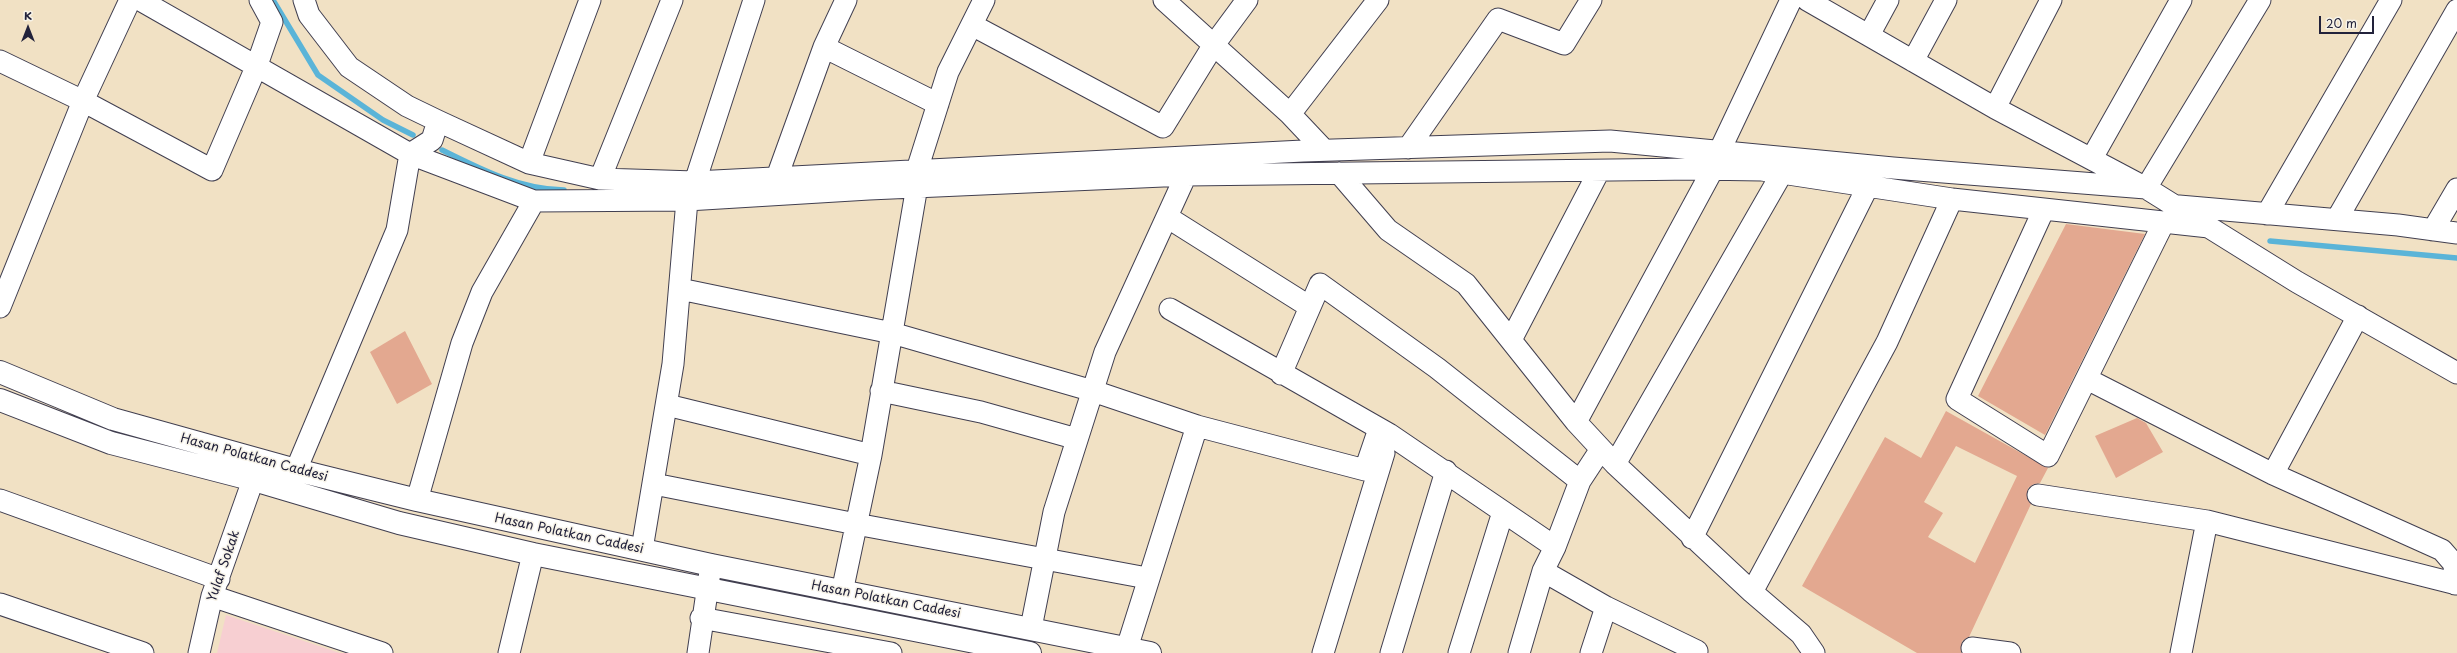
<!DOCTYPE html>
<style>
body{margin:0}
#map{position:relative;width:2457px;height:653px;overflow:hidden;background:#f1e1c4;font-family:"Playpen Sans",sans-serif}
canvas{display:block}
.north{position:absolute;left:8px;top:8px;width:40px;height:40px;-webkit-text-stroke:3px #f7f3e8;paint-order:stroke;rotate:0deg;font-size:11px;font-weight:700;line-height:16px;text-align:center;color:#22223b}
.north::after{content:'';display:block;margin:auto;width:14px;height:18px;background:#22223b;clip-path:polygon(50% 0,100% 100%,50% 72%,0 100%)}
.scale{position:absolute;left:2319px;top:16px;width:55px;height:18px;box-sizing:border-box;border:2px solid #22223b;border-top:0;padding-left:5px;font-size:12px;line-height:14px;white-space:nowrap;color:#22223b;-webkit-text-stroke:3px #f7f3e8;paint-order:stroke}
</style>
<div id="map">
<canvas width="2457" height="653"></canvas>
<div class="north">K</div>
<div class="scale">20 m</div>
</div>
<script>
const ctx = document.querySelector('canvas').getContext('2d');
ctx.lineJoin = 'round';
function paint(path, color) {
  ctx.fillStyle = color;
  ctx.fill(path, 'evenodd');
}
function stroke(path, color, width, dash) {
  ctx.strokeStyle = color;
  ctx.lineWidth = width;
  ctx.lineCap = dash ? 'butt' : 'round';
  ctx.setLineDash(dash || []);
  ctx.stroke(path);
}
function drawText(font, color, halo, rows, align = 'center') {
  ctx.font = font + ' "Playpen Sans",sans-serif';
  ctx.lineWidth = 3;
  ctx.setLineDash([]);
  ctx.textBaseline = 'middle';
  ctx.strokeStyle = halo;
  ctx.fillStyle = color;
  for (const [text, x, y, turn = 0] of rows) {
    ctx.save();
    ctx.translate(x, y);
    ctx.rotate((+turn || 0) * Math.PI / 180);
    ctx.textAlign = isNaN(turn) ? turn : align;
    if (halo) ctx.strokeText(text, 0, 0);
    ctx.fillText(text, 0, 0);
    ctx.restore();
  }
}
paint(new Path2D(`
 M226 615 340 653H217Z`), '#f7cfd2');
stroke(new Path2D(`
 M273 0 318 75 383 120 413 135
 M442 150C480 169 521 190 564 190
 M2270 241 2457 258`), '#5ab4d8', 5.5);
paint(new Path2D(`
 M2066 224 2145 234 2045 435 1978 396Z
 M405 331 432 384 397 404 370 352Z
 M1946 411 2048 468 2040 483 2034 484 2028 488 2027 499 2031 504 1969 637 1962 641 1961 653H1917L1802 586 1885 437 1921 458ZM1956 446 2017 476 1975 563 1928 537 1943 513 1924 502Z
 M2137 418 2146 423 2163 452 2116 478 2095 436Z`), '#e3a890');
const minor = new Path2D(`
 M140 0 410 154 534 201 687 200 869 189 1186 175 1696 169 1762 170 1952 199 2209 227
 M304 0 309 15 349 67 407 106 438 121 529 163 600 179 695 182 1303 151 1610 141 1893 168 2146 188 2260 0
 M1164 0 1290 114 1324 150
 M1807 0 1995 108 2146 188 2297 282 2457 373
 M972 25 1163 127 1213 46 1247 0
 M1869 35 1888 0
 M824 47 938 104
 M0 61 83 101 212 170 257 65 272 22 260 0
 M1913 61 1946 0
 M1995 108 2051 0
 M1290 114 1378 0
 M1408 148 1498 19 1564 44 1591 0
 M1720 150 1791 0
 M2092 158 2181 0
 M529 163 590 0
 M917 170 948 72 984 0
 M1339 173 1388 230 1466 284 1576 422 1615 464 1752 592 1801 634 1814 653
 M777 177 824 47 846 0
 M600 179 672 0
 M695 182 754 0
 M2179 206 2398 225 2457 233
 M2044 209 1957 399 2048 456 2164 222
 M2267 214 2391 0
 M1167 217 1310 307 1281 374
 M2337 219 2457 10
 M2433 230 2457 189
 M680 289 892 333 1093 391 1197 426 1365 470 1379 429
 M0 307 83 101 130 0
 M1310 307 1320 284 1437 368 1580 481
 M1170 309 1389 434 1555 547
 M1511 340 1599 171
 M2087 379 2273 474 2442 550 2454 564 2455 584
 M881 391 981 412 1077 439
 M667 405 871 455
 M1576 422 1713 169
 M1615 464 1782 173
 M296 470 397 230 410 154 432 140 438 121
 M2273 474 2358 316
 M654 484 856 524 1147 578
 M2038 495 2207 521 2457 584
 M0 500 219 579
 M417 500 462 343 482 292 534 201
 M1692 538 1868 186
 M642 549 673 364 687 200
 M1543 571 1606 607 1697 651 1696 653
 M842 592 871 455 917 186
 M1752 592 1887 342 1952 199
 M212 596 382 653
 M0 604 143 653
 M701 618 891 653
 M1031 628 1054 512 1105 352 1186 175
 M1127 648 1197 426
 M1972 648 2010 653
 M199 653 212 596 259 463
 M509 653 533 554
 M698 653 711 565
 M1323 653 1384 453
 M1391 653 1446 471
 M1459 653 1503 512
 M1519 653 1543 571 1555 547 1580 481 1601 449
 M1591 653 1606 607
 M2181 653 2207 521`);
const major = new Path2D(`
 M0 372 113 419 296 470 417 500 711 565 1150 653
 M0 400 111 443 254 480 399 523 533 554 1030 653`);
stroke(minor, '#413f50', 23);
stroke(major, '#413f50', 24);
stroke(minor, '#fff', 21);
stroke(major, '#fff', 22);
drawText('13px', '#22223b', '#f7f3e8', [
 ["Hasan Polatkan Caddesi",254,458,15],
 ["Hasan Polatkan Caddesi",569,534,12],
 ["Yulaf Sokak",224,566,-71],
 ["Hasan Polatkan Caddesi",886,600,11]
]);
</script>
